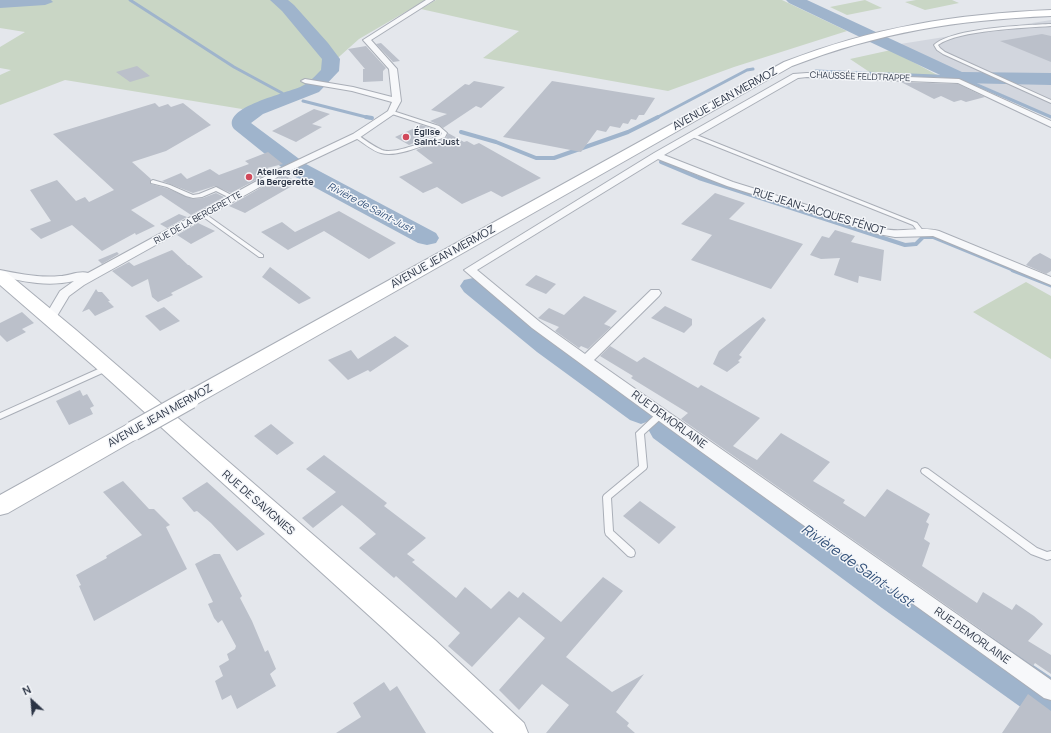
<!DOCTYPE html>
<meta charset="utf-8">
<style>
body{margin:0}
#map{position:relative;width:1051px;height:733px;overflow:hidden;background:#e4e7ec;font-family:Manrope,sans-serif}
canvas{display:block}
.north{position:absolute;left:12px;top:681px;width:40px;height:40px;-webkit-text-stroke:3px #f4f6f9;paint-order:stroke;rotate:334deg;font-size:11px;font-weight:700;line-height:16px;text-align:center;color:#2b3445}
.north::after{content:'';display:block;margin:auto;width:14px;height:18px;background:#2b3445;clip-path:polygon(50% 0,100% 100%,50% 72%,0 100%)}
</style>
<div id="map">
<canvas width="1051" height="733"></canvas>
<div class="north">N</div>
</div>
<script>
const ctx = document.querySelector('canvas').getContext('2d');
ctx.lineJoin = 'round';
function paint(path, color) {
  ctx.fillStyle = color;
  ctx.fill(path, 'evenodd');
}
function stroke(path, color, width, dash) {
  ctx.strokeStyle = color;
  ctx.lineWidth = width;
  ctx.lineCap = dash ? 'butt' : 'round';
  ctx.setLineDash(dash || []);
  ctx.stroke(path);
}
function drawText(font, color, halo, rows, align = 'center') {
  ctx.font = font + ' Manrope,sans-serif';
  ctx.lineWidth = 3;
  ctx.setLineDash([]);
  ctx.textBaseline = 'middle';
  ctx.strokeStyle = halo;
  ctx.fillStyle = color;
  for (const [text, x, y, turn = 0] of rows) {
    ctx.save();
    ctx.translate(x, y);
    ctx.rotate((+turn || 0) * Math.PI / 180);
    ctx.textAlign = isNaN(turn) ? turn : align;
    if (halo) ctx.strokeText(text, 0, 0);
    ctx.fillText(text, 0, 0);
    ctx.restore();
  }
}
paint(new Path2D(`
 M1051 20V117L894 45Z`), '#d2d6de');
paint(new Path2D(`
 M0 0H426L359 39 303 89 285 98 242 109 65 80 0 105V75L11 70 0 68V47L25 32 0 28Z
 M436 0H782L847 31 734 67 668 91 483 58 519 31 421 9Z
 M865 0 882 8 847 15 830 7Z
 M916 0H952L959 3 925 10 905 2Z
 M891 50 939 76 871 73 850 59Z
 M1026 282 1051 296V359L973 312Z`), '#c9d6c5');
paint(new Path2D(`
 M0 0H51L53 2 45 5 0 8Z`), '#9fb4cc');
stroke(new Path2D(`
 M130 0 234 67 282 93
 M816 71 959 77 1051 117
 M303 101 370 118
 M656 118 747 70 753 69`), '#9fb4cc', 3);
stroke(new Path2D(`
 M366 117 372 118
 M461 132 496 142 536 158H554L628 132 658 117
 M661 162 699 178 905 245 916 244 923 237H933L1016 271`), '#9fb4cc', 4);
stroke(new Path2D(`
 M1013 270 1051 285`), '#9fb4cc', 5);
paint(new Path2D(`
 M270 0H288L294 5 328 43 340 59 339 71 319 92 263 114 251 123 306 164 436 233 439 238 436 243 427 245 418 243 290 174 234 129C219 107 289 93 302 86 310 82 315 76 321 70L322 59 282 11Z
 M786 0H807L962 72 1051 73V85L959 83 953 81 870 42 868 39 862 38 789 3Z
 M473 278 482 280 557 338 652 404 657 412 652 420 641 424 630 420 537 352 464 292 460 286 464 280Z
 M664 417 675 420 910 582 1051 677V725L1036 718 882 608 653 438 648 429 653 420Z`), '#9fb4cc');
paint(new Path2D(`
 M1042 34 1051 36V62L1000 41Z
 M381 43 400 61 393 62 376 44Z
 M366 46 386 68 383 71V81L363 82V69H365L348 49Z
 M137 66 150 76 130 82 116 72Z
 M474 81 505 87 481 108 476 106 443 128 439 125 430 121 447 114 431 110 465 84 469 85Z
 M552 81 655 98 644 115H639L636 120 631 119 628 124 623 123 620 128 610 126 606 132 597 130 581 152 503 137Z
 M901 82 958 84 985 97 966 102 961 100 954 102 941 96 934 99Z
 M155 103 159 107 168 104 171 107 183 103 211 125 166 151 132 162 151 179 150 181 151 184 166 188 193 199 203 198 216 193 224 197 191 215 161 195 131 210 155 226 136 235 135 233 102 251 72 225 41 239 30 229 51 221 30 190 57 180 76 201 85 197 89 202 114 190 53 134Z
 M314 109 330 114 312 124 322 127 296 142 272 131Z
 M421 125 434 129 440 133 409 145 395 137Z
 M448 133 464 142 467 141 474 145 479 143 541 178 502 197 491 191 462 204 437 187 423 193 399 177 433 163 416 150 446 138Z
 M268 152 283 164 267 168 273 171 231 193 215 186 193 193 162 181 181 173 187 179 210 169 219 175 249 164 245 161Z
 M283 175 299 182 245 213 229 206Z
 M715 193 745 203 729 219 803 244 771 289 691 260 712 235 681 224Z
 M339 211 396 243 369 259 324 231 288 250 261 232 282 222 295 232Z
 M179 214 187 217 167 228 160 224Z
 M198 223 215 231 191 244 177 235Z
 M835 230 855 236 851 242 884 250 881 281 859 276 858 283 834 275 840 258 821 259 810 255 822 236 829 238Z
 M172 250 188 265H189L203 277 171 293 173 295 158 302 152 297 148 279 132 287 112 271 129 262 134 266Z
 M117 252 119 254 102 264 98 260Z
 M1040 253 1051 259V271L1046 274 1026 265 1033 257Z
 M270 267 297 287 311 298 299 304 262 277Z
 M536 275 556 284 546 294 525 285Z
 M96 289 98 292H102L110 301H108L114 307 95 316 89 309 82 312Z
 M584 296 617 311 604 324 611 327 588 349 581 346 579 348 555 331 559 327 538 318 549 308 564 315Z
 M665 306 692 319V325L684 333 651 318Z
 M164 307 180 321 160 331 145 316Z
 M22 312 34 323 22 329 26 332 7 342 0 335V323Z
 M763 317 766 320 739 355 742 357 738 361 740 362 727 372 713 364 719 351Z
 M395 336 409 346 370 372 368 370 348 380 328 360 351 350 358 359Z
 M610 346 637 362 644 357 698 388 701 385 760 418 733 446 757 460 781 433 830 462 813 481 845 500 843 503 865 517 887 489 930 514 926 522 929 524 924 539 930 543 922 566 977 603 983 592 1012 610 1016 604 1034 616 1043 624 1028 641 1051 655V674L1035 663 1033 666 681 419 688 413 631 378 633 376 600 356Z
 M80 390 83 396 87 394 94 406 90 408 93 414 69 425 56 401Z
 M271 424 294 443 277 455 254 436Z
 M324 455 387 503 384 506 426 538 407 554 415 560 412 562 456 598 465 587 491 609 509 591 518 598 523 592 561 622 603 577 623 591 566 657 612 692 644 674 616 712 629 723 627 726 635 733H546L569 705 542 684 519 710 499 690 545 638 519 617 472 667 448 646 460 633 396 576 394 578 359 548 376 534 359 519 342 505 313 528 302 518 336 492 306 469Z
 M123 481 149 509H154L170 525 166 527 187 569 94 621 79 586 81 585 76 575 107 558 106 556 142 535 103 492Z
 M207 482 235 507 265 534 237 551 211 523 197 511 194 512 182 498Z
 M640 501 676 527 659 544 623 516Z
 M214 554H220L242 596 240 598 252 621 265 652 268 650 276 669 270 674 276 686 237 709 231 695 222 700 215 681 223 676 219 666 229 660 227 654 235 649 236 646 222 620 218 623 214 618 208 604 213 602 195 564Z
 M384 682 390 691 397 686 426 733H336L361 717 353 703Z
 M1028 694 1051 711V733H1002Z`), '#bbc0ca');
const lane = new Path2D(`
 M1051 24V26C1024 28 959 30 938 45L940 48 945 52 1051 100V103L943 54 937 50 934 45C952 28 1025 25 1051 24Z
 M389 111H393L439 126 447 133 445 137C429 143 398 158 381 153 374 152 361 141 354 137V135H358C365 140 373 146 382 150 395 155 428 140 441 135L442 133 435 128 389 113Z
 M690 134H694L917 223 924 232 923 233H919L913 225 690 136Z
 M153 180 170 185 193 195 199 194 216 187 237 198 236 199H232L216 191 202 197 193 198 186 196 167 187 151 183V181Z
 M204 213 263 255V257H259L202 216V214Z
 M105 366H107L111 368 109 370 0 419V413Z
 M661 411 664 412 665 414 664 416 644 434 647 467 646 469 611 498 613 531 634 550 635 553 634 556 631 557 628 556 606 535 605 532 603 497 604 495 639 466 636 433 658 412Z
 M925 468 928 469 1037 548 1047 552 1051 551V559L1047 560 1031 554 922 473 921 471 922 469Z`);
const street = new Path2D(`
 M426 0H434L371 40 397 69 401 101 394 114 359 138 283 174 84 285 69 296 54 321H46L44 318 60 291 74 281C48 287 25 282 0 276V270C20 274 40 278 60 276 68 276 80 270 88 273L277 170 353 134 382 115 388 111 392 102 352 91 305 83 301 81 305 79 353 87 392 97 389 69 363 40Z
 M807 73 959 79 1051 121V127L958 83 807 77 798 78 664 155 733 182 884 229C902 233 921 226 939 231L1051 277V285L933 236 895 237 878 234 727 186 658 159 477 270 540 322 585 354 651 290H659L661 293 659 296 594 360 1051 680V700L1044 698 696 448 532 328 464 270 654 153 793 74Z`);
const secondary = new Path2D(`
 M1051 10V16C957 20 880 32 792 66L197 404 190 406 183 404 180 399 183 394 784 62C873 27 956 14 1051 10Z
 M0 271 6 272 76 330 435 640 524 723 528 733H494L386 631 97 369 0 285Z
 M133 423 140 425 143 431 140 437 8 513 0 515V495L126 425Z`);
stroke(lane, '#a9aeb7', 2);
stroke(street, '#a9aeb7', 2);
stroke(secondary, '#a9aeb7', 2);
paint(lane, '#f7f8fa');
paint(street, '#f7f8fa');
paint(secondary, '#fff');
const secondaryBridge = new Path2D(`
 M133 431 190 399`);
stroke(secondaryBridge, '#a9aeb7', 21, []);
stroke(secondaryBridge, '#fff', 19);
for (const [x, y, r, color] of [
 [406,137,4,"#d1495b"],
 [249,177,4,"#d1495b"]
]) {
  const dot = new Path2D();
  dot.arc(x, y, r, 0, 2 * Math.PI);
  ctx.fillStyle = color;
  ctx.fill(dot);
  stroke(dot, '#f4f6f9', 1.5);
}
drawText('9px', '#2b3445', '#f4f6f9', [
 ["CHAUSSÉE FELDTRAPPE",860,77,2],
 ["RUE DE LA BERGERETTE",198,218,-29]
]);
drawText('bold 9px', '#2b3445', '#f4f6f9', [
 ["Église",414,132],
 ["Saint-Just",414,142],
 ["Ateliers de",257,172],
 ["la Bergerette",257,182]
], 'left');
drawText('italic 10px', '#34527a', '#f4f6f9', [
 ["Rivière de Saint-Just",370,208,28]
]);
drawText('11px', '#2b3445', '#f4f6f9', [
 ["AVENUE JEAN MERMOZ",725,99,-29],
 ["RUE JEAN-JACQUES FÉNOT",819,212,17],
 ["AVENUE JEAN MERMOZ",443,257,-29],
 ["AVENUE JEAN MERMOZ",160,416,-29],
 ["RUE DEMORLAINE",669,420,36],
 ["RUE DE SAVIGNIES",258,503,41],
 ["RUE DEMORLAINE",972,636,35]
]);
drawText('italic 14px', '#34527a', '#f4f6f9', [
 ["Rivière de Saint-Just",857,566,35]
]);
</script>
